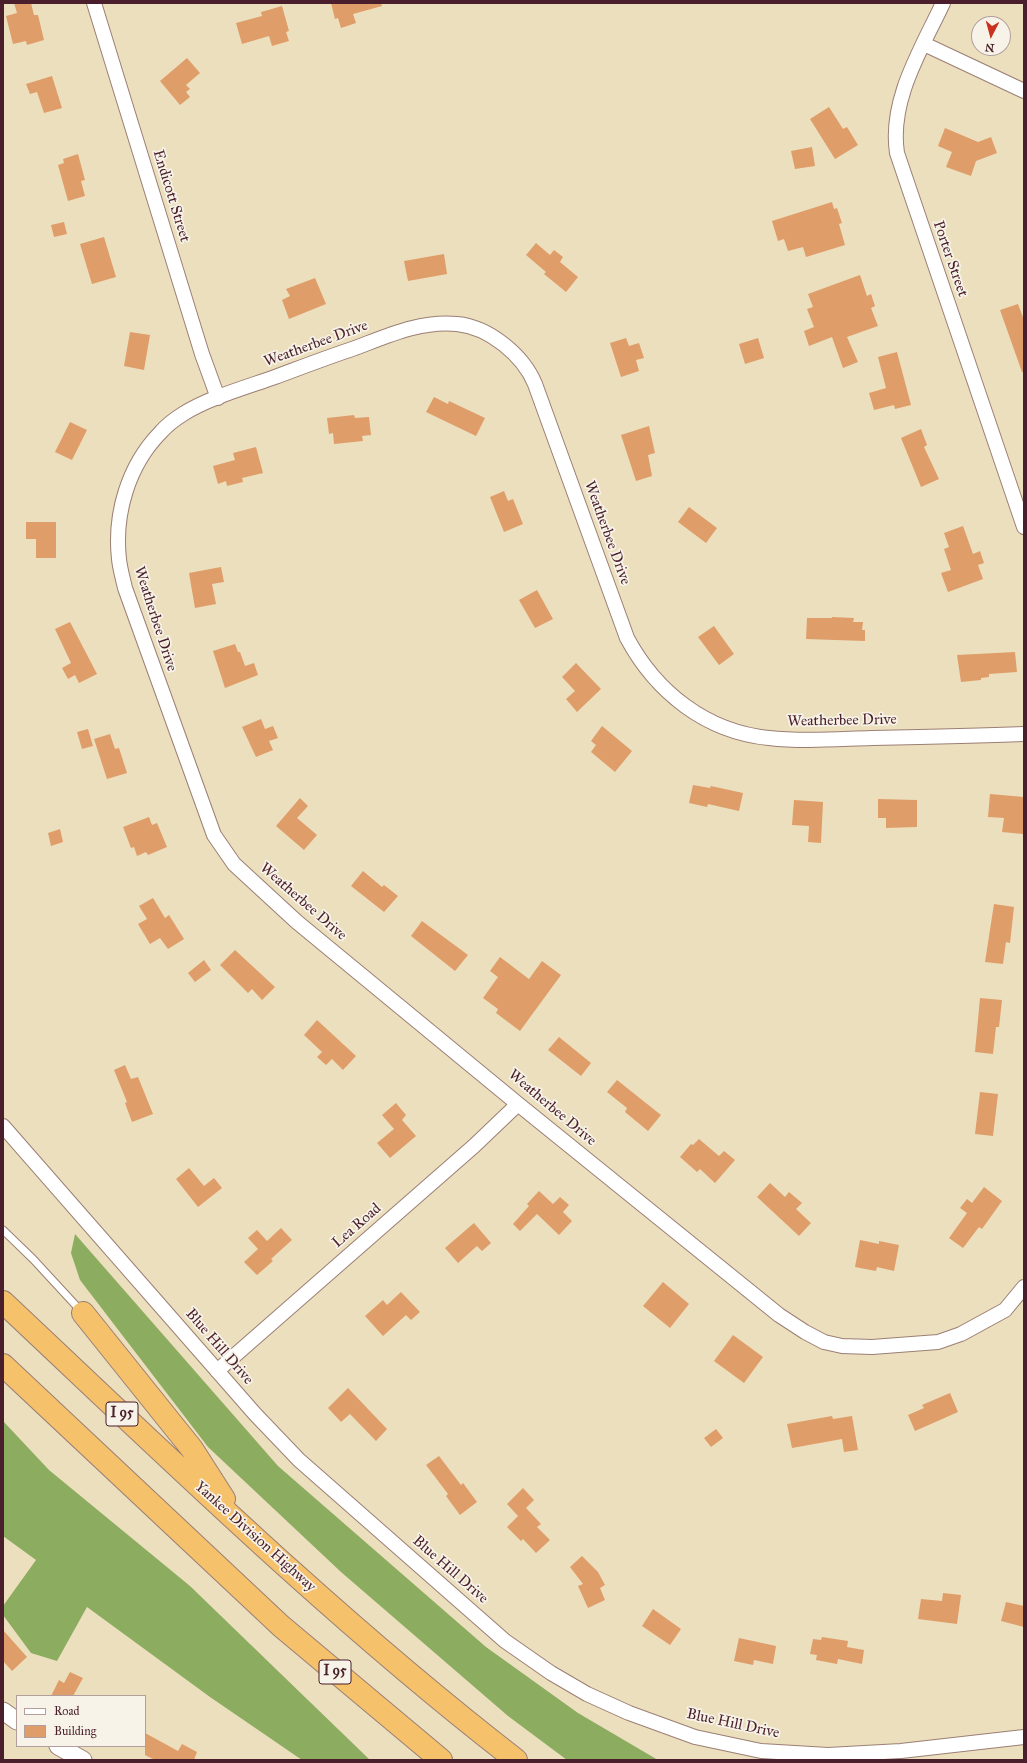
<!DOCTYPE html>
<style>
body{margin:0}
#map{position:relative;width:1027px;height:1763px;overflow:hidden;background:#ecdfbe;font-family:"IM FELL Great Primer",serif}
canvas{display:block}
.frame{position:absolute;inset:0;border:4px solid #4a1f2b;pointer-events:none}
.legend{position:absolute;left:16px;top:1695px;width:130px;height:52px;box-sizing:border-box;background:#f7f3e8;border:1px solid #b29e9c;margin:0;padding:5px 7px;list-style:none;font-size:12px;color:#4a1f2b}
.legend li{display:flex;align-items:center;gap:8px;height:20px}
.legend b{width:20px;border:1px solid #b29e9c}
.north{position:absolute;left:971px;top:16px;width:40px;height:40px;box-sizing:border-box;background:#f7f3e8;border:1px solid #b29e9c;border-radius:50%;rotate:186deg;font-size:11px;font-weight:700;line-height:16px;text-align:center;color:#4a1f2b}
.north::after{content:'';display:block;margin:auto;width:14px;height:18px;background:#c8321e;clip-path:polygon(50% 0,100% 100%,50% 72%,0 100%)}
</style>
<div id="map">
<canvas width="1027" height="1763"></canvas>
<div class="frame"></div>
<ul class="legend">
<li><b style="height:5px;background:#fff"></b>Road</li>
<li><b style="height:11px;background:#df9d69"></b>Building</li>
</ul>
<div class="north">N</div>
</div>
<script>
const ctx = document.querySelector('canvas').getContext('2d');
ctx.lineJoin = 'round';
function paint(path, color) {
  ctx.fillStyle = color;
  ctx.fill(path, 'evenodd');
}
function stroke(path, color, width, dash) {
  ctx.strokeStyle = color;
  ctx.lineWidth = width;
  ctx.lineCap = dash ? 'butt' : 'round';
  ctx.setLineDash(dash || []);
  ctx.stroke(path);
}
function drawText(font, color, halo, rows, align = 'center') {
  ctx.font = font + ' "IM FELL Great Primer",serif';
  ctx.lineWidth = 3.5;
  ctx.setLineDash([]);
  ctx.textBaseline = 'middle';
  ctx.strokeStyle = halo;
  ctx.fillStyle = color;
  for (const [text, x, y, turn = 0] of rows) {
    ctx.save();
    ctx.translate(x, y);
    ctx.rotate((+turn || 0) * Math.PI / 180);
    ctx.textAlign = isNaN(turn) ? turn : align;
    if (halo) ctx.strokeText(text, 0, 0);
    ctx.fillText(text, 0, 0);
    ctx.restore();
  }
}
paint(new Path2D(`
 M75 1234 278 1466 486 1647 578 1713 658 1760H567L508 1716 341 1572 208 1447 80 1280 71 1253Z
 M3 1421 49 1470 190 1586 370 1760H302L210 1697 87 1607 57 1661 31 1653 3 1615V1606L36 1560 3 1536Z`), '#8cac60');
paint(new Path2D(`
 M14 3H31L34 15H38L44 40 27 45 26 41 13 44 6 16 17 13Z
 M331 3H381L382 6 353 14 356 23 341 28 338 18 335 19Z
 M282 6 289 31 286 32 289 41 272 46 269 36 242 44 236 23 262 16 261 12Z
 M187 58 200 73 186 85 190 89 186 92 190 97 180 105 160 81Z
 M52 76 62 108 44 113 37 92 30 94 26 84Z
 M829 107 843 129 847 127 858 145 835 159 810 119Z
 M945 128 978 142 991 137 997 153 976 161 971 176 946 167 952 152 938 146Z
 M812 147 815 166 795 169 791 151Z
 M78 154 85 180 81 181 85 196 68 201 58 165 64 163 63 159Z
 M832 202 834 209 837 208 842 223 839 224 845 245 806 257 803 247 788 251 784 239 778 241 772 221Z
 M64 222 67 234 54 237 51 225Z
 M104 237 116 277 92 284 80 244Z
 M536 243 550 255 554 250 563 257 560 262 578 277 566 292 544 274 546 272 526 255Z
 M444 254 447 274 408 281 404 261Z
 M860 275 867 296 871 294 875 306 871 308 878 326 847 337 858 362 843 368 832 337 809 346 804 331 814 327 807 309 813 307 808 294Z
 M315 278 326 304 289 319 282 300 290 296 286 289Z
 M1018 304 1024 320V372H1022L1000 310Z
 M130 332 150 335 144 370 124 366Z
 M626 338 629 346 639 343 644 358 636 360 639 371 621 377 610 343Z
 M758 338 764 358 745 364 739 344Z
 M897 352 911 405 895 409 894 405 874 410 869 393 886 388 878 357Z
 M434 397 448 404 449 401 485 418 476 436 426 412Z
 M354 415 355 418 369 417 371 435 362 436 363 441 334 444 333 433 329 434 327 418Z
 M70 422 87 430 72 460 55 452Z
 M649 426 655 453 648 455 652 476 636 481 621 435Z
 M921 429 927 445 924 447 939 479 921 487 901 438Z
 M256 447 263 473 242 478 243 482 227 486 226 481 218 484 213 466 235 460 233 453Z
 M504 491 508 501 513 499 523 524 504 532 490 497Z
 M689 507 717 528 706 543 678 522Z
 M26 522H56V558H36V539H26Z
 M963 526 973 554 980 551 984 563 978 565 983 579 948 592 941 573 951 570 944 549 949 547 944 533Z
 M221 567 224 582 212 584 216 604 195 608 189 573Z
 M537 590 553 619 535 628 519 600Z
 M832 617 854 618 853 622H863L862 630H865V641L806 639 807 618H832Z
 M70 622 97 674 79 683 75 675 68 679 62 668 71 663 55 629Z
 M714 626 734 654 719 665 698 637Z
 M235 644 238 652H240L245 666 254 663 258 675 225 688 213 651Z
 M1015 652 1017 672 989 674V677L981 678V680L961 682 957 655Z
 M576 663 601 689 577 712 566 699 575 691 562 677Z
 M261 719 265 729 273 726 278 738 269 741 273 750 256 757 242 727Z
 M602 726 632 751 615 772 591 752 596 745 591 741Z
 M88 729 93 746 82 749 77 732Z
 M110 734 115 749 119 748 127 773 107 779 94 739Z
 M693 785 710 788 711 786 743 793 739 811 708 804 707 807 689 803Z
 M990 794 1024 797 1023 834 1002 832 1004 818 988 817Z
 M300 798 308 806 297 818 317 835 304 850 276 826Z
 M878 799 917 800V827L886 828V818H878Z
 M794 800 823 802 821 843 808 842 809 826 792 825Z
 M149 817 152 825 157 823 167 847 148 855 146 852 137 856 134 847 131 848 123 827Z
 M60 829 63 842 51 846 48 833Z
 M363 871 382 887 384 885 398 896 384 912 351 886Z
 M153 898 165 918 169 915 184 939 168 949 160 938 150 944 138 924 147 919 139 906Z
 M994 904 1014 907 1010 943 1006 942 1003 964 985 962Z
 M422 921 468 955 455 971 411 936Z
 M235 950 275 987 262 1000 252 989 248 993 220 965Z
 M500 957 529 979 542 961 561 975 520 1031 496 1013 498 1009 483 998 498 977 490 971Z
 M204 960 211 970 195 982 188 973Z
 M980 998 1002 1000 999 1027H996L993 1054 975 1052Z
 M317 1020 356 1056 343 1070 332 1059 326 1065 317 1057 322 1052 304 1035Z
 M559 1037 591 1063 581 1076 548 1050Z
 M125 1065 131 1079 138 1077 153 1114 132 1122 125 1103 127 1102 114 1070Z
 M617 1080 661 1115 648 1131 625 1112 627 1108 607 1092Z
 M980 1092 998 1094 993 1136 975 1134Z
 M396 1103 406 1115 402 1120 416 1136 390 1158 377 1143 394 1129 382 1115Z
 M699 1139 719 1156 724 1151 735 1160 715 1183 700 1169 697 1172 680 1157 691 1144 693 1145Z
 M189 1168 204 1186 214 1178 222 1188 198 1207 176 1179Z
 M770 1183 785 1197 789 1192 802 1203 796 1209 811 1223 799 1236 757 1197Z
 M984 1187 1002 1201 982 1229 979 1227 963 1248 949 1238 967 1213 960 1208 967 1199 972 1203Z
 M539 1191 553 1204 560 1197 569 1205 563 1212 572 1221 559 1235 537 1214 520 1231 513 1224 529 1206 527 1204Z
 M474 1223 491 1243 482 1251 477 1246 458 1263 445 1248Z
 M281 1228 292 1240 271 1259 273 1261 257 1275 244 1262 258 1249 248 1238 257 1230 267 1241Z
 M860 1240 879 1244V1241L899 1245 894 1271 877 1267 876 1271 855 1267Z
 M663 1282 689 1304 670 1328 643 1306Z
 M401 1292 420 1312 411 1320 406 1315 383 1336 365 1316 383 1300 387 1305Z
 M733 1335 763 1357 744 1383 714 1361Z
 M348 1388 387 1429 376 1441 350 1414 341 1422 328 1408Z
 M950 1393 958 1412 915 1431 908 1415 924 1408 922 1405Z
 M832 1416 833 1419 852 1416 858 1450 844 1452 842 1439 792 1448 787 1424Z
 M716 1429 723 1438 711 1447 704 1438Z
 M439 1456 461 1485 463 1483 477 1502 460 1515 446 1496 448 1494 426 1465Z
 M523 1488 534 1500 526 1508 541 1524 537 1527 550 1540 536 1553 523 1539 521 1541 507 1527 518 1516 507 1504Z
 M582 1556 598 1572 605 1585 600 1588 605 1600 588 1608 578 1586 583 1584 570 1567Z
 M943 1593 961 1595 957 1624 918 1619 921 1599 942 1601Z
 M1006 1602 1024 1606V1627L1001 1621Z
 M653 1609 681 1629 670 1645 642 1626Z
 M3 1630 27 1657 12 1671 3 1661Z
 M822 1637 848 1641 847 1647 864 1650 862 1664 838 1659 837 1664 816 1660 817 1655 810 1654 813 1639 821 1640Z
 M739 1638 776 1646 773 1664 754 1660 753 1665 734 1661Z
 M70 1672 83 1678 73 1696H51L59 1680 64 1683Z
 M145 1733 178 1751 182 1744 197 1752 194 1760H155L145 1755Z`), '#df9d69');
const service = new Path2D(`
 M3 1230 33 1259 81 1311`);
const minor = new Path2D(`
 M94 3 202 354 218 398
 M943 3C921 50 889 100 897 153L1024 527
 M924 44 1024 91
 M1024 734C973 736 923 737 872 738 838 739 803 742 769 738 706 732 656 692 627 638L535 384C523 355 489 327 457 324 422 320 387 336 355 348 328 357 302 367 275 377 247 387 208 398 183 414 175 419 166 426 160 433 128 466 114 514 119 559 120 569 123 579 125 588L214 835 234 864 297 922 518 1104 779 1315 805 1332 824 1342 842 1346 872 1347 938 1342 961 1334 1005 1310 1024 1287
 M3 1126 255 1414 299 1460 505 1641 551 1673 587 1694 629 1713 695 1737 761 1751 828 1755 901 1751 1024 1737
 M217 1371 474 1146 518 1104`);
const tertiary = new Path2D(`
 M3 1711 17 1721
 M58 1746 83 1760`);
const motorway = new Path2D(`
 M3 1302C170 1459 335 1620 516 1760
 M83 1313 192 1449 224 1499
 M3 1365 281 1626 441 1760`);
stroke(service, '#9b7f74', 9);
stroke(minor, '#9b7f74', 16);
stroke(tertiary, '#9b7f74', 19);
stroke(motorway, '#9b7f74', 24);
stroke(service, '#fff', 7);
stroke(minor, '#fff', 14);
stroke(tertiary, '#fff', 17);
stroke(motorway, '#f5c16b', 22);
for (const [x, y, w] of [
 [122,1414,32],
 [335,1672,32]
]) {
  const box = new Path2D();
  box.roundRect(x - w / 2, y - 12, w, 24, 3);
  ctx.fillStyle = '#f7f3e8';
  ctx.fill(box);
  stroke(box, '#4a1f2b', 1);
}
drawText('bold 14px', '#4a1f2b', null, [
 ["I 95",122,1414],
 ["I 95",335,1672]
]);
drawText('15px', '#4a1f2b', '#f7f3e8', [
 ["Endicott Street",171,196,73],
 ["Porter Street",950,259,71],
 ["Weatherbee Drive",316,344,-20],
 ["Weatherbee Drive",607,533,70],
 ["Weatherbee Drive",155,619,72],
 ["Weatherbee Drive",842,721,-1],
 ["Weatherbee Drive",303,902,41],
 ["Weatherbee Drive",552,1108,40],
 ["Lea Road",357,1226,-41],
 ["Blue Hill Drive",219,1347,49],
 ["Yankee Division Highway",255,1537,42],
 ["Blue Hill Drive",450,1570,41],
 ["Blue Hill Drive",733,1724,12]
]);
</script>
